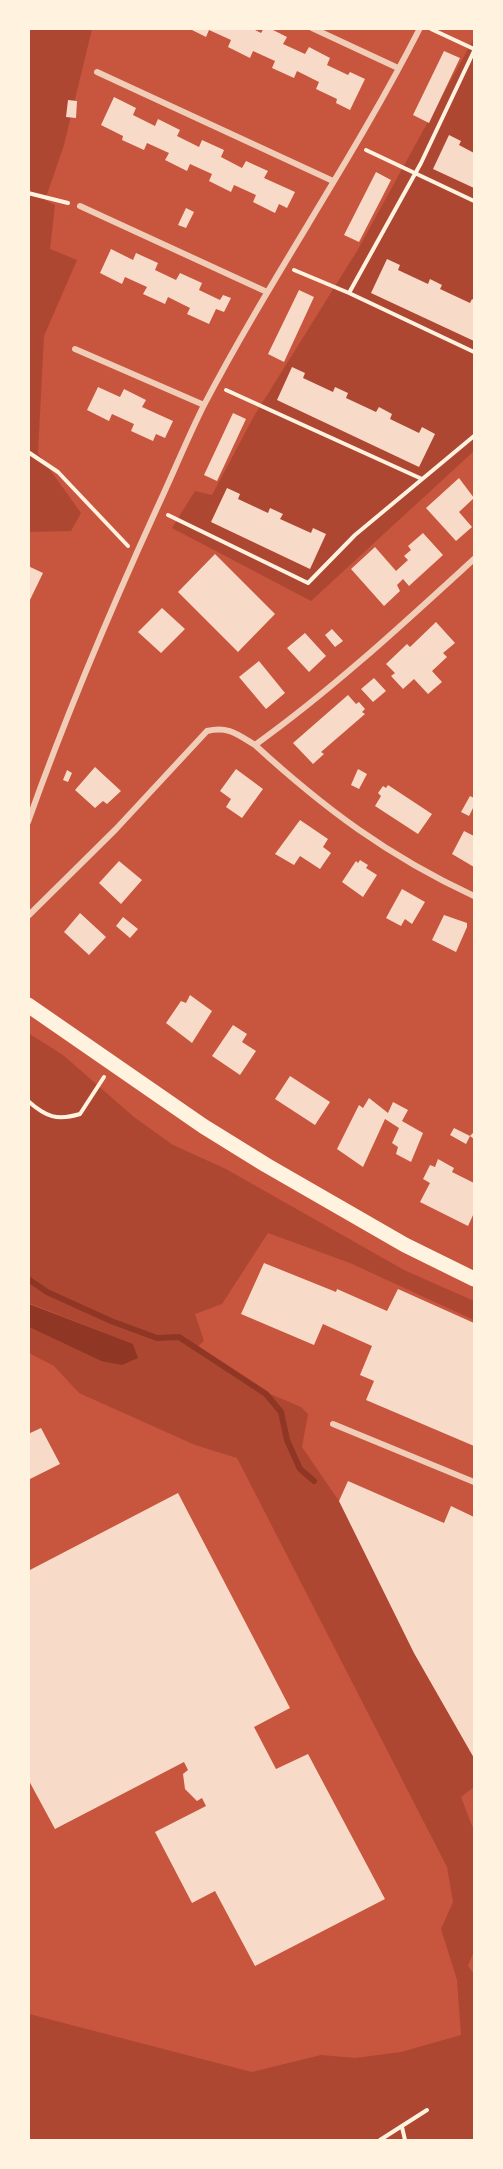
<!DOCTYPE html>
<style>
body{margin:0}
#map{position:relative;width:503px;height:2169px;overflow:hidden;background:#c8553d;font-family:Manrope,sans-serif}
canvas{display:block}
.frame{position:absolute;inset:0;border:30px solid #fff3e0;pointer-events:none}
</style>
<div id="map">
<canvas width="503" height="2169"></canvas>
<div class="frame"></div>
</div>
<script>
const ctx = document.querySelector('canvas').getContext('2d');
ctx.lineJoin = 'round';
function paint(path, color) {
  ctx.fillStyle = color;
  ctx.fill(path, 'evenodd');
}
function stroke(path, color, width, dash) {
  ctx.strokeStyle = color;
  ctx.lineWidth = width;
  ctx.lineCap = dash ? 'butt' : 'round';
  ctx.setLineDash(dash || []);
  ctx.stroke(path);
}
paint(new Path2D(`
 M28 29H92L64 145 45 200 55 205 50 249 77 260 44 336 38 453 81 513 71 531 29 532Z
 M474 38V451L311 601 172 528 195 491 212 495 254 416 357 251Z
 M28 1033 63 1055 134 1117 173 1145 226 1169 404 1270 474 1301V1320L350 1263 268 1233 222 1304 195 1314 204 1341 195 1349 242 1382 301 1407 308 1414 302 1447 339 1501 414 1653 474 1758V1787L461 1797 474 1831V1951L468 1966 474 1974V2140H29V2014L252 2072 321 2055 355 2058 401 2052 461 2035 457 1980 441 1929 453 1902 447 1867 237 1458 195 1445 79 1393 54 1366 29 1353V1327L101 1361 132 1344 29 1303Z`), '#ae4732');
paint(new Path2D(`
 M29 1304 133 1344 138 1358 122 1365 101 1361 29 1327Z`), '#8f3625');
stroke(new Path2D(`
 M28 1279 47 1292 111 1321 157 1338 179 1337 266 1394 281 1412 287 1440 300 1469 314 1481`), '#8f3625', 6);
paint(new Path2D(`
 M188 28H251L261 33 264 28H269L287 37 283 44 305 54 309 47 330 58 327 65 348 75 350 72 365 79 350 110 336 103 337 99 316 89 319 82 297 71 294 78 272 68 275 61 253 51 250 58 228 47 231 40 209 30 206 37Z
 M444 51 460 58 429 123 413 115Z
 M114 97 136 108 133 115 155 126 158 119 180 130 177 136 199 147 202 140 224 150 221 157 242 168 246 161 268 171 264 178 295 192 287 208 279 204 275 213 253 202 256 195 234 185 231 192 209 181 212 174 190 164 187 171 165 160 169 153 147 143 144 150 122 140 123 136 101 125Z
 M68 100 77 101 76 118 66 117Z
 M449 135 461 141 459 145 474 153V188L433 169Z
 M376 172 391 180 359 242 344 235Z
 M186 208 194 212 186 228 178 225Z
 M111 249 133 260 136 253 158 263 155 270 176 280 180 273 202 283 199 290 220 300 223 295 231 298 224 312 216 309 209 324 187 314 190 308 168 297 165 304 143 294 147 287 125 277 122 284 100 273Z
 M387 259 400 265 398 270 428 284 430 279 442 285 440 289 470 303 472 299 474 300V341L371 293Z
 M299 290 314 297 284 362 268 354Z
 M292 367 305 373 303 378 333 392 335 387 348 393 346 398 376 412 379 407 392 414 390 419 419 433 422 427 435 434 419 467 277 400Z
 M98 387 120 397 124 389 146 400 142 407 173 421 165 438 156 434 153 441 131 431 134 424 112 414 109 421 87 410Z
 M233 413 246 419 217 481 204 475Z
 M459 478 474 498 459 512 472 527 456 541 426 508Z
 M227 488 240 494 238 499 268 513 270 508 283 514 280 519 311 533 313 528 326 534 310 569 211 522Z
 M423 533 443 555 409 586 403 579 397 585 400 591 384 606 351 569 375 547 396 571 408 560 404 556 411 550 408 546Z
 M215 554 275 614 238 652 178 592Z
 M28 566 43 573 28 604Z
 M162 608 185 629 161 653 138 632Z
 M436 622 455 643 443 653 447 657 432 671 442 682 428 694 414 679 403 689 391 676 395 673 386 664 407 644 410 647Z
 M332 629 343 641 335 647 325 635Z
 M305 633 326 656 309 672 287 648Z
 M259 661 285 693 266 709 239 677Z
 M374 678 386 691 373 702 361 689Z
 M348 695 356 704 359 702 365 709 362 712 365 714 321 752 324 754 313 764 293 743Z
 M95 767 121 791 107 804 103 801 95 808 75 790Z
 M236 769 263 789 242 818 226 807 231 799 220 791Z
 M358 769 367 774 359 789 351 785Z
 M67 770 72 773 68 782 63 780Z
 M388 785 432 814 418 834 375 806 381 796 378 793 383 786 386 788Z
 M470 796 474 798V806L469 816 461 812Z
 M300 820 328 839 323 847 331 853 320 869 300 856 294 865 275 854Z
 M464 831 474 836V867L452 854Z
 M360 860 368 865 366 868 377 875 363 897 342 882 356 861 358 863Z
 M119 861 142 880 121 904 99 883Z
 M402 889 425 902 412 924 405 919 401 926 386 918Z
 M80 913 106 937 89 955 64 932Z
 M444 915 467 923V927L456 952 432 940Z
 M123 917 138 929 130 938 116 926Z
 M190 995 212 1011 192 1043 166 1023 181 1001 186 1003Z
 M233 1025 247 1034 242 1042 256 1051 240 1075 212 1056Z
 M290 1076 330 1102 315 1125 275 1099Z
 M369 1098 388 1113 393 1102 408 1110 402 1121 423 1133 411 1162 396 1154 398 1147 392 1143 399 1128 385 1119 363 1167 337 1149 359 1105 363 1108Z
 M454 1128 470 1136 474 1132V1139L470 1136 466 1144 450 1135Z
 M438 1159 454 1168 452 1172 474 1183V1213L468 1226 420 1202 430 1183 423 1179 430 1165 435 1167Z
 M264 1263 336 1292 337 1289 387 1311 398 1289 474 1323V1446L366 1400 374 1381 360 1375 372 1346 323 1324 314 1345 241 1314Z
 M41 1428 60 1464 28 1480V1434Z
 M348 1481 444 1523 451 1506 474 1517V1758L414 1653 339 1501Z
 M178 1493 290 1708 254 1727 276 1769 308 1754 385 1899 255 1966 215 1891 192 1903 155 1832 206 1806 202 1798 197 1801 185 1789 183 1774 188 1770 184 1762 55 1829 28 1779V1571Z`), '#f7dbc8');
stroke(new Path2D(`
 M431 29 474 49
 M366 150 474 201
 M28 193 68 203
 M294 270 349 293 421 163 474 51
 M349 293 474 352
 M226 390 422 479
 M28 452 58 472 128 546
 M168 515 308 583 355 535 474 436
 M28 1101C46 1117 57 1121 80 1114L104 1077
 M402 2127 405 2140
 M380 2140 427 2110`), '#fff3e0', 4);
stroke(new Path2D(`
 M312 28 398 68
 M97 72 333 181
 M80 206 267 292
 M75 349 204 405
 M255 745C325 809 388 856 474 896
 M28 822C66 715 110 611 157 508 173 474 187 439 204 405 271 277 354 158 420 28
 M28 916 116 829 207 731C228 726 237 734 255 745 333 689 404 623 474 559
 M333 1424 474 1482`), '#f1ccb7', 6);
stroke(new Path2D(`
 M28 1005 203 1126 266 1165 405 1245 474 1279`), '#fff3e0', 15);
</script>
